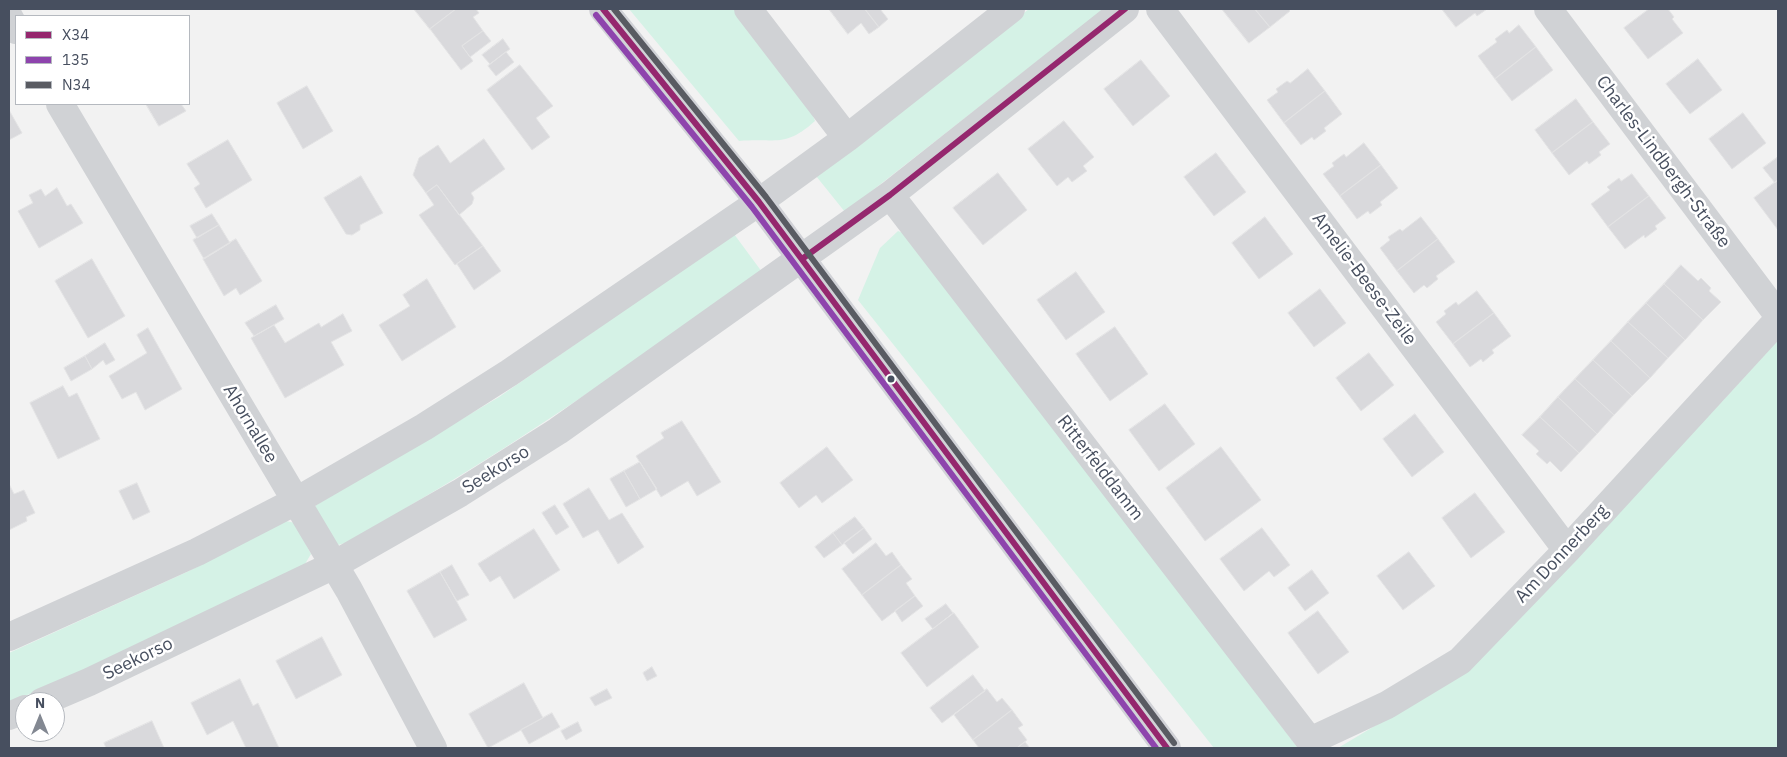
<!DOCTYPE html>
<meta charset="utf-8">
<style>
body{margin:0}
#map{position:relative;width:1787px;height:757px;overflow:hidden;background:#f2f2f2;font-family:"IBM Plex Sans",sans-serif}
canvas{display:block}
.frame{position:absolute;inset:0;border:10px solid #474f5f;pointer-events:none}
.legend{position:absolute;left:15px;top:15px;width:175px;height:90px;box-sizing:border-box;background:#fff;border:1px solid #b5b9bf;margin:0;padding:6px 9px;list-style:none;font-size:15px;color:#474f5f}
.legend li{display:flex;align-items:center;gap:10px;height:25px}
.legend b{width:25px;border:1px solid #b5b9bf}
.north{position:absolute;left:15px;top:692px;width:50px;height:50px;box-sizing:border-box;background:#fff;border:1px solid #b5b9bf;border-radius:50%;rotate:0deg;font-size:14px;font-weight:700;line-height:20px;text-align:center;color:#474f5f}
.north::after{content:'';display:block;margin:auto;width:18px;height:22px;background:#838892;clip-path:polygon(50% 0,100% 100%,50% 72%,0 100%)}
</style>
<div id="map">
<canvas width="1787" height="757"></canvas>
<div class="frame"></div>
<ul class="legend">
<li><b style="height:6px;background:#95276e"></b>X34</li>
<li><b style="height:6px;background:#8e44ad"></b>135</li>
<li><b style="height:6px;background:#595b62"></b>N34</li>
</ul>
<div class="north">N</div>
</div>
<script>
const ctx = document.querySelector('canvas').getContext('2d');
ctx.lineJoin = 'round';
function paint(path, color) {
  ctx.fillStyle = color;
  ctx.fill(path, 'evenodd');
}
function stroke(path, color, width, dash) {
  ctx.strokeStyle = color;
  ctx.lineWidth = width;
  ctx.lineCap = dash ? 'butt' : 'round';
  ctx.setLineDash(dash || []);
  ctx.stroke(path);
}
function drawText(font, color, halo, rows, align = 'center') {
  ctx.font = font + ' "IBM Plex Sans",sans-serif';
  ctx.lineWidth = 5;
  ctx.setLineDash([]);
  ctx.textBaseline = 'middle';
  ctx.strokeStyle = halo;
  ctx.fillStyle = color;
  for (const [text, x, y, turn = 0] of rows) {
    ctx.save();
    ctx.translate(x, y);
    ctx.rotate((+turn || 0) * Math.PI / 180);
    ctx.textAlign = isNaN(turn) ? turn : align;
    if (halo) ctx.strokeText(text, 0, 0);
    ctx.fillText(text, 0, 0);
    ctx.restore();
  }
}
paint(new Path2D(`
 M629 9H734L811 110 815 121C785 148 776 138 739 141Z
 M1029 9H1104L845 212 816 176Z
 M898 231 906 234 1298 748H1214L858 300 880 248Z
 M734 234 762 272C649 351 536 432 416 502 397 513 357 542 337 545L313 512 316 505 499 397Z
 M1778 340V748H1338L1448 682 1716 408Z
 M286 521 295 523 311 554 305 564 87 669 9 703V653L189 571Z`), '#d5f2e6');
const building = new Path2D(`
 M414 9H456L430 29Z
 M456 9H476L479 13 473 17 483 31 462 46 473 61 461 70 430 29Z
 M829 9H865L879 27 869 34 861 23 848 34Z
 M865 9H880L888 19 879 27Z
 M1222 9H1255L1270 27 1249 43Z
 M1255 9H1288L1290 11 1270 27Z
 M1442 9H1487L1477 16 1475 13 1456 27Z
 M1649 9H1668L1674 17 1672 19 1683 33 1648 59 1624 28Z
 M1519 25 1536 47 1495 79 1478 56 1497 42 1495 39 1507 30 1509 33Z
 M483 31 491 41 470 57 462 46Z
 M503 39 510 49 490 64 482 55Z
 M1536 47 1553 70 1512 101 1495 79Z
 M506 52 514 62 496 76 488 66Z
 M1698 59 1722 90 1690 114 1666 84Z
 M1141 60 1170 96 1133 126 1104 89Z
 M520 65 553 106 536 118 550 137 532 150 487 90Z
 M1308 69 1325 91 1284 123 1267 100 1278 92 1276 89 1287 81 1290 83Z
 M307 86 333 131 303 149 277 103Z
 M1325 91 1342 114 1324 128 1326 131 1314 140 1312 137 1301 145 1284 123Z
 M1576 99 1593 122 1552 153 1535 130Z
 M146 104H181L186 111 159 126Z
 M9 110 22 133 9 140Z
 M1743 113 1766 143 1732 169 1709 139Z
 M1064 121 1094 157 1083 166 1087 171 1072 182 1068 177 1057 186 1028 149Z
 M1593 122 1610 144 1599 152 1601 155 1589 164 1587 161 1569 175 1552 153Z
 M484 139 505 169 471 193 474 198 472 204 459 215 437 185 426 193 413 175 419 158 438 145 450 163Z
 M228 140 252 180 206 208 194 188 200 184 187 164Z
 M1364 143 1381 165 1340 196 1323 174 1334 166 1332 163 1344 154 1346 157Z
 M1216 153 1246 192 1214 216 1184 177Z
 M1778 157V180L1775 183 1763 168Z
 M1381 165 1398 188 1380 202 1382 205 1370 214 1368 211 1357 219 1340 196Z
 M998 173 1027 210 983 245 953 208Z
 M1632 174 1649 196 1608 227 1591 204 1610 190 1607 187 1619 178 1621 181Z
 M361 176 383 213 360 225V230L352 235 346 234 324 198Z
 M1778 180V230L1754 198Z
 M437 185 483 246 455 265 419 215 434 205 426 193Z
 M57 188 67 206 71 204 83 223 39 248 18 211 33 203 29 195 41 189 45 196Z
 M1649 196 1666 218 1655 226 1657 229 1645 238 1644 235 1625 249 1608 227Z
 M212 214 219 225 197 238 190 226Z
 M1265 217 1293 254 1259 279 1232 243Z
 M1421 217 1438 239 1397 271 1380 248 1390 240 1388 237 1400 229 1402 231Z
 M219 225 230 243 204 259 193 240Z
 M236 239 262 281 240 295 236 288 224 296 203 259Z
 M1438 239 1455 262 1436 276 1438 279 1427 288 1424 285 1414 293 1397 271Z
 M483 246 501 271 474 290 457 264Z
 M92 259 125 316 88 338 55 281Z
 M1681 265 1698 281 1701 278 1711 288 1709 291 1721 302 1703 320 1664 284Z
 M1076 272 1105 312 1066 340 1037 300Z
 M427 279 456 327 402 361 379 325 410 306 403 295Z
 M1664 284 1703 320 1685 340 1646 303Z
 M1320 289 1346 323 1314 347 1288 313Z
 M1477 291 1494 313 1453 344 1436 322 1446 314 1444 311 1456 302 1458 305Z
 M1646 303 1685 340 1668 358 1628 322Z
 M276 305 284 319 254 336 245 323Z
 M1494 313 1511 336 1492 350 1494 353 1483 362 1481 359 1470 367 1453 344Z
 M343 314 352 331 331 342 344 365 285 398 251 338 274 325 285 343 319 323 321 327Z
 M1628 322 1668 358 1650 378 1611 341Z
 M1115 327 1148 374 1110 401 1076 354Z
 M148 328 182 389 145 410 136 392 122 399 109 376 147 353 137 335Z
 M1611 341 1650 378 1632 396 1593 360Z
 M105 343 115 360 106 365 103 360 92 369 85 356Z
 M1369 353 1394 385 1361 411 1336 378Z
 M85 356 92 369 71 381 64 368Z
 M1593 360 1632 396 1614 415 1575 379Z
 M1575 379 1614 415 1597 434 1558 397Z
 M63 386 69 397 77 393 100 439 58 459 30 403Z
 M1558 397 1597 434 1579 453 1540 417Z
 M1165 404 1195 444 1159 471 1129 430Z
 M1415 414 1444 452 1412 477 1383 439Z
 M1540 417 1579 453 1561 472 1550 461 1547 464 1536 454 1539 451 1522 435Z
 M682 421 721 482 697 496 688 481 661 497 636 456 664 438 661 433Z
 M827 447 853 480 822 503 816 495 799 508 780 483Z
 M1221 447 1261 500 1205 541 1166 488Z
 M640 462 657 489 640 499 624 471Z
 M624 471 640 499 626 507 610 479Z
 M137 483 150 512 133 520 119 491Z
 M9 484 14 494 24 490 35 513 26 517 27 521 9 530Z
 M589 488 609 520 622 513 644 547 618 564 598 530 583 538 563 504Z
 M1475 493 1505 532 1471 558 1442 518Z
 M555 505 569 527 556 535 542 513Z
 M855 517 864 528 842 545 833 533Z
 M864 528 872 539 853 554 844 543Z
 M1262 528 1290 565 1274 577 1269 571 1244 591 1220 559Z
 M534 529 560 570 514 599 500 576 490 582 478 564Z
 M833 533 842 545 824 558 815 547Z
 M876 543 886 556 892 552 901 565 862 595 842 569Z
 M1409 552 1435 586 1403 610 1377 576Z
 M452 565 469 595 457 601 440 572Z
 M901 565 912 579 906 583 915 596 882 621 862 595Z
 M1312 570 1329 593 1305 611 1288 588Z
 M440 572 467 620 434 638 407 591Z
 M915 596 923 606 902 622 895 611Z
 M946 604 953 613 933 629 925 619Z
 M1318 611 1349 652 1318 674 1288 633Z
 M954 613 979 647 927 687 901 653Z
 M322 637 342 675 296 699 276 661Z
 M652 667 657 676 647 681 643 673Z
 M973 675 985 691 942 723 930 708Z
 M240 679 253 706 258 703 279 748H246L233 721 207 735 191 703Z
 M524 683 543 718 488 748 469 714Z
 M607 689 612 698 595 706 590 698Z
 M987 689 997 702 1002 698 1012 710 973 740 954 715Z
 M1012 710 1023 725 1018 728 1027 740 1017 748H979L973 740Z
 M552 713 560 727 529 744 521 730Z
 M152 721 164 748H106L104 743Z
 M578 722 582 731 566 740 561 731Z
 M1025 742 1030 748H1017Z`);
paint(building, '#d9d9dc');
stroke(building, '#e3e3e4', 1);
stroke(new Path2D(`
 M748 9 847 138
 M1160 9 1567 550
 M1548 9 1778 315
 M9 17 16 30
 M60 104 349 590 433 748
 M890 195 1310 741 1387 705 1460 661 1567 550 1778 320
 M9 637 197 552 296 501 424 427 509 373 759 202 847 138 1011 9
 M42 702 89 682 332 566 460 493 558 431 890 195 1125 9
 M9 716 25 709`), '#d0d2d5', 28);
stroke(new Path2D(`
 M603 9 759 202 1167 748`), '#d1d2d7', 28);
stroke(new Path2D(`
 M603 9 759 202 1167 748
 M802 259 890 195 1125 9`), '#95276e', 6);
stroke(new Path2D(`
 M596 15 752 207 1156 748`), '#8e44ad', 6);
stroke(new Path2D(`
 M614 9 766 197 1174 743`), '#595b62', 6);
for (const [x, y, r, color] of [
 [891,379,4.5,"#474f5f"]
]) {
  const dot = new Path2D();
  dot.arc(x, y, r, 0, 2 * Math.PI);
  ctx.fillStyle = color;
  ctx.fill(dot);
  stroke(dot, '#fff', 2);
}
drawText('18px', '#474f5f', '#fff', [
 ["Charles-Lindbergh-Straße",1663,162,53],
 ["Amelie-Beese-Zeile",1364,279,53],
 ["Ahornallee",250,424,59],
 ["Ritterfelddamm",1100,468,52],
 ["Seekorso",496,470,-32],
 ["Am Donnerberg",1562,554,-47],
 ["Seekorso",138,659,-26]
]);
</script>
